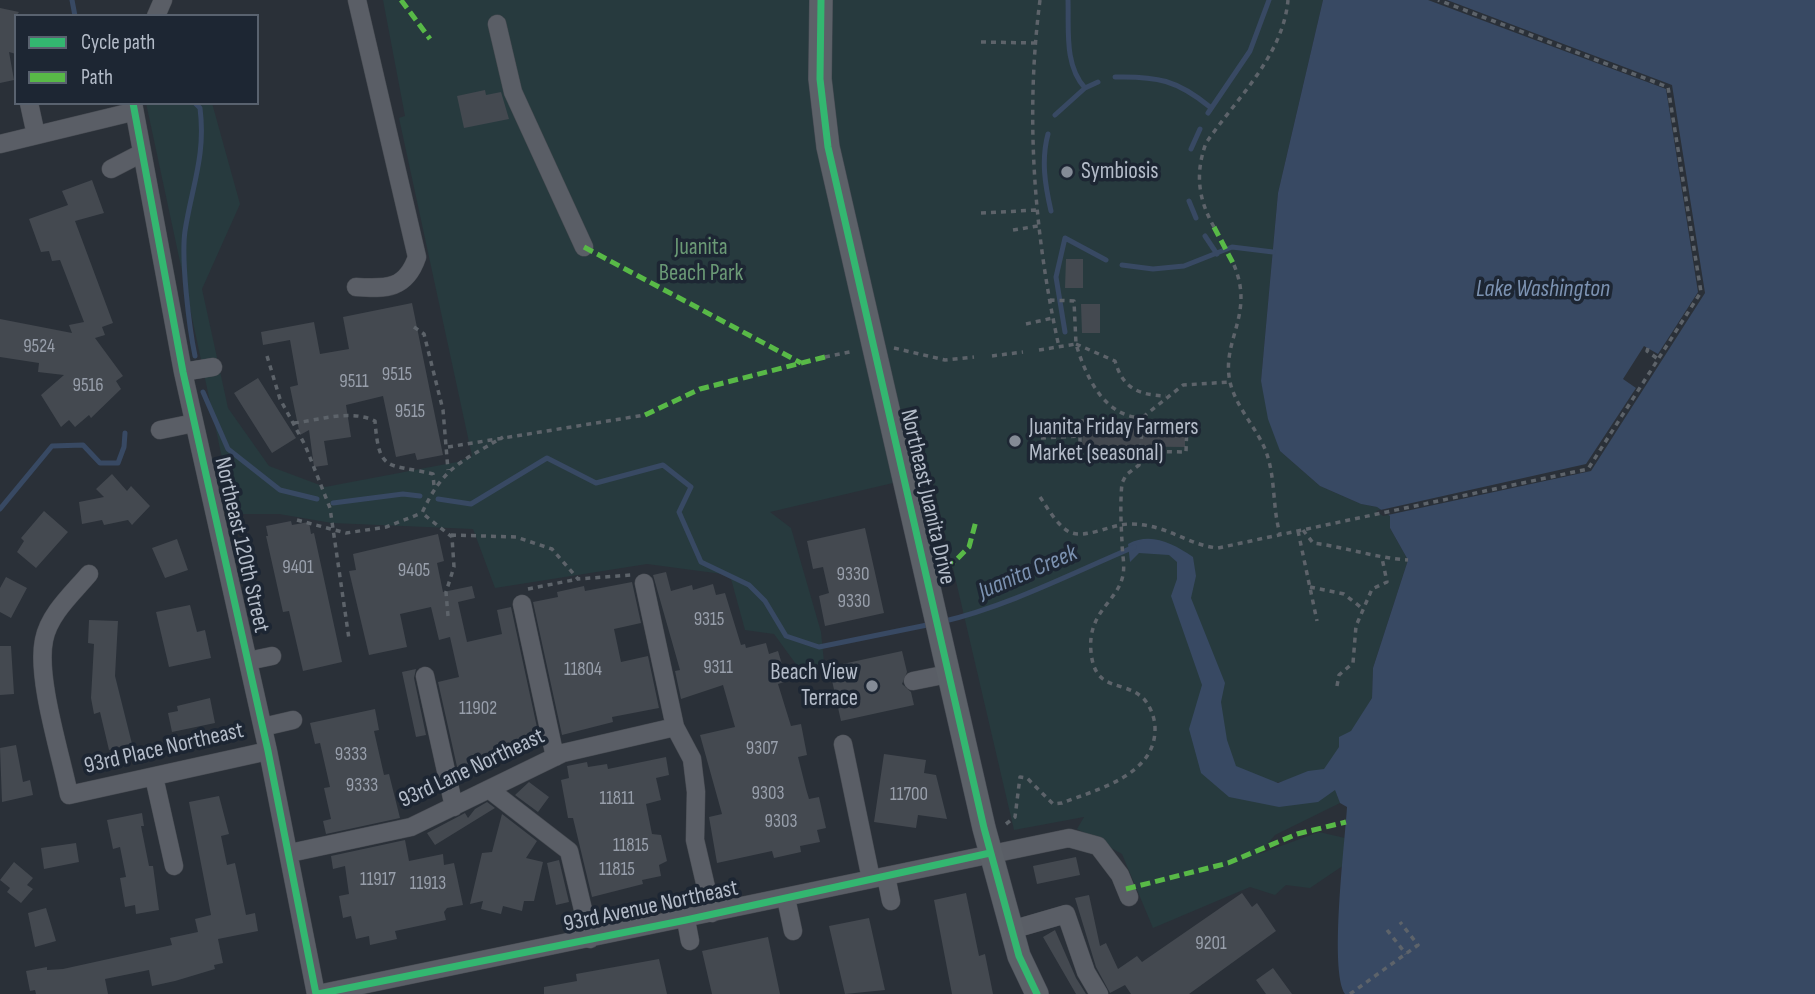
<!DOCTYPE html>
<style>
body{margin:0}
#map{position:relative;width:1815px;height:994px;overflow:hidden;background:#2a3038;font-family:"Sofia Sans Condensed",sans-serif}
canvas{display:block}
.legend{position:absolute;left:14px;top:14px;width:245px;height:91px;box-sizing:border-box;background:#1d2633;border:2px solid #59626f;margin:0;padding:9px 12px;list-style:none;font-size:21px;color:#b4bcc9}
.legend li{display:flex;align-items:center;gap:14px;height:35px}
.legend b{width:35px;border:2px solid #59626f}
</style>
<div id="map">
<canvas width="1815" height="994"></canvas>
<ul class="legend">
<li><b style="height:9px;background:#33b770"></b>Cycle path</li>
<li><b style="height:9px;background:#58b947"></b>Path</li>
</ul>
</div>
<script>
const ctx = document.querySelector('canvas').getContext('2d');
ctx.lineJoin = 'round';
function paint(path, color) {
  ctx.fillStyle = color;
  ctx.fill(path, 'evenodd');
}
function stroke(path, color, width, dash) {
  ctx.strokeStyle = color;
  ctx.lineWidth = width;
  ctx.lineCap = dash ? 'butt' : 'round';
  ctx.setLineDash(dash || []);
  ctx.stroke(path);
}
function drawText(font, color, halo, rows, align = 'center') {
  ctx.font = font + ' "Sofia Sans Condensed",sans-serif';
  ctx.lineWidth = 7;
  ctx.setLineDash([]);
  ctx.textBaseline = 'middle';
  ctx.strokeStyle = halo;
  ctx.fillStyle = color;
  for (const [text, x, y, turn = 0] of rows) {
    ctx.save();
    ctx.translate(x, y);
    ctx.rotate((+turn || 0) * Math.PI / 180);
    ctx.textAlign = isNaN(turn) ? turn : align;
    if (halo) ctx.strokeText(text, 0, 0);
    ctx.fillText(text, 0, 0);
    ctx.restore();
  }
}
paint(new Path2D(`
 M383 0H1323L1278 193 1261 381 1280 451 1320 486 1361 504 1377 507 1390 516V528L1408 560 1373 668 1372 698 1329 773 1224 792 1335 789 1340 803 1275 835 1259 854 1319 832 1345 838 1344 865 1310 888 1286 885 1275 895 1250 887 1153 928 1122 854 1077 829 1084 817 1014 830 931 474 770 512 791 528 821 632 824 662 801 671 774 634 745 630 730 575 647 564 495 588 473 529 332 523 279 514H234L146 103H212L240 204 202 289 228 408 269 466 325 487 457 462 472 456 399 118 405 116Z`), '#273a3e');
paint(new Path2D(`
 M1323 0H1815V994H1345C1329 970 1345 842 1347 807L1340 803 1335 790 1318 802 1279 807 1229 797 1201 773 1189 729 1202 685 1171 596 1177 579V562L1169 555 1139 553 1130 562 1128 544C1151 532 1172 543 1193 557L1196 576 1191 598 1225 683 1221 702 1227 740 1236 766 1278 783 1308 771 1324 769 1339 747V737L1351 731 1372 698 1373 668 1408 560 1390 528V516L1377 507 1361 504 1320 486 1280 451 1268 419 1261 381 1278 193Z`), '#384963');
paint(new Path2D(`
 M1428 0H1447L1672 85 1705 293 1591 471 1383 516 1376 511 1586 464 1636 388 1623 379 1644 346 1658 354 1698 292 1666 89Z`), '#2a3038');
stroke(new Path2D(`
 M72 0 75 16
 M1068 0C1069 29 1064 65 1085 88
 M1115 77C1157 76 1177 80 1210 107
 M195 103 200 108C206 155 192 186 185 231 181 259 189 327 195 356
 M1208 113 1250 51 1269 0
 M1055 115 1085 88 1098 82
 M1048 134C1041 160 1045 185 1051 211
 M1191 149 1200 129
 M1189 201 1196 218
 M1205 236 1217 254
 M1122 265 1153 269 1184 266 1232 247 1273 252
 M1065 332 1056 277 1065 238 1106 260
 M203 392 228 449 280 490 317 499
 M438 499 471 504 547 458 596 483 663 465 691 487 679 512 701 562 749 585 765 601 786 636 819 647 932 624
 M333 503 403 494 420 496
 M0 509 52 446 83 445 100 463H118L124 447 125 433
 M941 622C1009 606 1070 574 1134 547`), '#384963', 5);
paint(new Path2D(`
 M0 8 19 12 16 16V54L9 52 14 80 0 83Z
 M485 90 486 95 501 92 509 119 464 128 457 96Z
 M92 180 104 213 75 221 113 323 102 327 105 335 95 338 123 376 116 381 121 389 91 418 89 415 75 427 69 420 61 427 41 395 64 375 38 372 39 363 0 357V319L72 333 69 325 84 322 60 260 52 261 49 251 41 252 29 219 68 205 62 191Z
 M1066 259H1083V288H1065Z
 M412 303 443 455 417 460 415 453 396 457 383 396 346 405 351 437 324 441 328 465 314 467 309 430 300 435 290 387 298 385 290 340 263 345 261 332 314 322 320 354 349 349 343 317Z
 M1081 304H1100V333H1082Z
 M258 378 296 438 272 453 234 393Z
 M1083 426 1185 429V447L1082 446Z
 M112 474 127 491 131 486 150 506 132 525 128 520 104 525 102 520 82 524 79 502 104 497 96 489Z
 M44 511 68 532 36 568 17 552 24 541 21 538Z
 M291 521 292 525 309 522 311 534 314 533 342 662 303 671 289 611 283 612 266 536H268L266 526Z
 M865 528 884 613 825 626 819 596 829 593 823 567 813 569 807 541Z
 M438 534 444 561 437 563 443 592 472 586 475 598 458 602 467 642 502 634 497 610 511 607 538 732 526 735 528 747 509 751 510 760 470 768 472 777 460 780 438 682 459 677 450 637 439 640 431 607 400 614 407 647 369 655 349 571 356 570 353 554Z
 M177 539 188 570 165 578 152 548Z
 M666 572 671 591 692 585 693 590 713 584 716 595 725 593 741 645 745 644 746 648 766 643 769 654 778 651 787 681 778 684 791 726 801 724 807 755 798 757 806 789 809 799 819 797 826 828 817 830 820 842 800 846 801 852 774 858 772 851 717 863 709 817 722 814 700 735 735 727 723 685 681 699 675 671 680 670 653 575Z
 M6 577 27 588 11 618 0 612V588Z
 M632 582 641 623 614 629 621 662 648 656 659 708 612 717 613 722 562 735 533 602 558 597 557 592 584 586 585 591Z
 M190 605 197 632 205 630 211 658 169 667 156 612Z
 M89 620 118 621 115 676 132 744 109 750 100 712 94 714 91 698 94 644 88 643Z
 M0 646H11L14 694 0 695Z
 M902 651 907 672 902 684 911 692 914 705 841 721 829 667Z
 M416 669 414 678 426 735 416 737 402 672Z
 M210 698 215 723 172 732 168 713 178 711 177 706Z
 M375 709 379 730 374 731 384 775 389 774 400 818 326 834 323 821 331 819 324 788 330 787 320 743 315 744 310 723Z
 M16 745 23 782 30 780 33 795 2 802 0 748Z
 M884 754 926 760 924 773 936 775 947 819 918 815 916 828 874 822Z
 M666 757 669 775 656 778 661 800 646 804 652 834 661 835 667 861 659 865 661 876 642 880 643 884 592 897 573 818H568L561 780 569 778 567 766 587 762 588 767 607 764 608 769Z
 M529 782 549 797 538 812 515 795Z
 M219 796 229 834 221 836 227 865 235 863 246 915 255 913 258 931 218 939 223 963 214 965 215 969 175 981 152 986 149 970 105 979 108 994H36L35 990 30 991 26 971 47 967V970L63 969 172 945 170 938 198 932 195 919 211 915 189 802Z
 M487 802 495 808 435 845 427 833 465 813 468 818 475 809Z
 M142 813 144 826H141L149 866H153L159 910 136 914 135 905 125 907 120 878 126 877 120 847 113 849 107 820Z
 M502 814 537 841 526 858 543 862 534 901H524L522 911 503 906 501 914 481 909 483 901 470 904 482 853 492 852Z
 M405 840 409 861 443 854 444 865 454 863 463 905 447 908 444 912 446 920 395 931 397 939 370 945 369 936 356 939 351 916 343 918 339 896 349 894 345 866 333 869 331 856Z
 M76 843 79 862 44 869 41 848Z
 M1076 857 1080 875 1037 884 1033 866Z
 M559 860 569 902 556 905 547 863Z
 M14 862 33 878 27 885 33 889 21 903 7 892 10 888 0 880Z
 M966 893 979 956 985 954 993 994H952L934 900Z
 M1242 893 1252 907 1257 903 1276 931 1189 994H1131L1125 985 1110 993 1096 967 1075 898 1089 895 1100 946 1106 943 1118 969 1137 956 1142 962Z
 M46 908 56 941 35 947 28 913Z
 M869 918 885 990 845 994 829 926Z
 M1055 930 1076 978 1086 994H1076L1043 937Z
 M768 937 780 994H712L702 951Z
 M659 959 667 994H544V987L577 981 576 974Z
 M1273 968 1292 994H1266L1256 980Z`), '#444950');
const minor = new Path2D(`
 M156 16 163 0
 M497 24 513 92 584 247
 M29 103 36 135
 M133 103 183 372 268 751 316 994
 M0 144 132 112
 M111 169 140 154
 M356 287C387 289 406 289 417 257L357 0
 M183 372 213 367
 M160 430 194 423
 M89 574C73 593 49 614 44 640 36 678 61 755 69 795L268 751
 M644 583 675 727 692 759 696 792 695 840 712 913
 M522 604 555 757
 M248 661 272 656
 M425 676 454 807
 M913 681 948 674
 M263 727 293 720
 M843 744 871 879
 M154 777 174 866
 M490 790 569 851 590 939
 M290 853 411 827 563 753 675 727
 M886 876 891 901
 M786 898 793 931
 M686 920 690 941
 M1011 930 1066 914 1086 972 1099 994
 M318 994 1069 838 1098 846 1120 875 1129 897`);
const major = new Path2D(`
 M821 0 820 79 828 147 984 828 1019 956 1037 994`);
stroke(minor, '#484c53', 19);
stroke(major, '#484c55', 24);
stroke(new Path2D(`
 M1040 0C1025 115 1034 234 1059 347
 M981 42 1035 43
 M981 213 1037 210
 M1214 227C1198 199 1195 173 1206 143 1236 99 1283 56 1288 0
 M1013 230 1038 226
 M1234 265C1255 315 1221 340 1230 382 1236 407 1255 426 1265 449 1276 476 1272 507 1280 534
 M1026 324 1053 318
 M414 327 424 334 443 410 448 470
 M1076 344 1115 361C1123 389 1139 395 1166 396
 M894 348 945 360 974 357
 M1648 348 1647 351 1658 359
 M1039 350 1076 344 1074 301 1050 300
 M267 356 280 399 305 445 330 508 349 639
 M992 356 1023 352
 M825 357 854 351
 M1143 417 1183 385 1230 382
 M294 423C320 420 351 409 375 421 379 474 388 463 433 474L434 486
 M1041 438 1080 436V450L1186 452 1187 423 1080 421V436
 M448 447 645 415
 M1040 497C1047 507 1059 529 1072 533 1088 538 1112 524 1130 524 1167 524 1187 545 1218 548L1588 469 1701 292 1668 87 1438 0
 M297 520 346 533 386 527 422 513
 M1303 530 1313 543C1345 547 1376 558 1408 560
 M1298 531 1317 621
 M451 535 516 537 552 549 578 579 631 575
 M1310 587 1344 594 1363 609
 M528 589 578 579
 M448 616 446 592 454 567 452 537 422 513C443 467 461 462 503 437
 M1337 686 1339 675 1353 663 1356 626 1372 589 1387 582 1382 558
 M1006 824 1015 817 1020 777 1027 778 1053 804 1062 803C1098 789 1156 775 1155 728 1155 718 1150 705 1143 698 1122 679 1095 693 1091 652 1087 611 1118 602 1123 575 1125 564 1122 553 1122 542 1121 523 1120 503 1122 483L1126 475 1139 465 1143 418C1104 417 1086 377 1076 344
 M1387 930 1406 954
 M1350 994 1418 945 1400 922`), '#5d636a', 3.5, [5, 5]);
stroke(minor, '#5a5e66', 18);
stroke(major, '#5c6168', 23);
stroke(new Path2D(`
 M401 0 430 39
 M1214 227 1234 265
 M584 247 801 363
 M645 415 700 389 825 357
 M947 569 969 547 976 521
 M1126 889 1228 863 1297 834 1346 822`), '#58b947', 5, [10, 5]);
stroke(new Path2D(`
 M821 0 820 79 828 147 984 828 1019 956 1037 994
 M133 103 183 372 268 751 316 994
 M318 994 686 920 990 853`), '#33b770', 7);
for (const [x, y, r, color] of [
 [1067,172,7,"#848b96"],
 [1015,441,7,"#848b96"],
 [872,686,7,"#848b96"]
]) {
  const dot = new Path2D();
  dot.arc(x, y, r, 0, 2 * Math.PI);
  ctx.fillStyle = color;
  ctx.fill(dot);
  stroke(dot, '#1d2633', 2.5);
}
drawText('19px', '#989fab', null, [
 ["9524",39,347],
 ["9515",397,375],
 ["9511",354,382],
 ["9516",88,386],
 ["9515",410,412],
 ["9401",298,568],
 ["9405",414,571],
 ["9330",853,575],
 ["9330",854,602],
 ["9315",709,620],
 ["9311",718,668],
 ["11804",583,670],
 ["11902",478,709],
 ["9307",762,749],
 ["9333",351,755],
 ["9333",362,786],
 ["9303",768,794],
 ["11700",909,795],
 ["11811",617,799],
 ["9303",781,822],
 ["11815",631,846],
 ["11815",617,870],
 ["11917",378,880],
 ["11913",428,884],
 ["9201",1211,944]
]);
drawText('23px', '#b4bcc9', '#1d2633', [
 ["Symbiosis",1081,172],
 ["Juanita Friday Farmers",1029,428],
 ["Market (seasonal)",1029,454],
 ["Beach View",858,673,"right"],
 ["Terrace",858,699,"right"]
], 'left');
drawText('23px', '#6b9a76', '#1d2633', [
 ["Juanita",701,248],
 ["Beach Park",701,274]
]);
drawText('23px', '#b4bcc9', '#1d2633', [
 ["Northeast Juanita Drive",927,497,77],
 ["Northeast 120th Street",241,545,77],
 ["93rd Place Northeast",164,749,-13],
 ["93rd Lane Northeast",472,769,-25],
 ["93rd Avenue Northeast",651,907,-12]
]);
drawText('italic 24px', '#7c92b1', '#1d2633', [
 ["Lake Washington",1543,290],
 ["Juanita Creek",1028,573,-23]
]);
</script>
